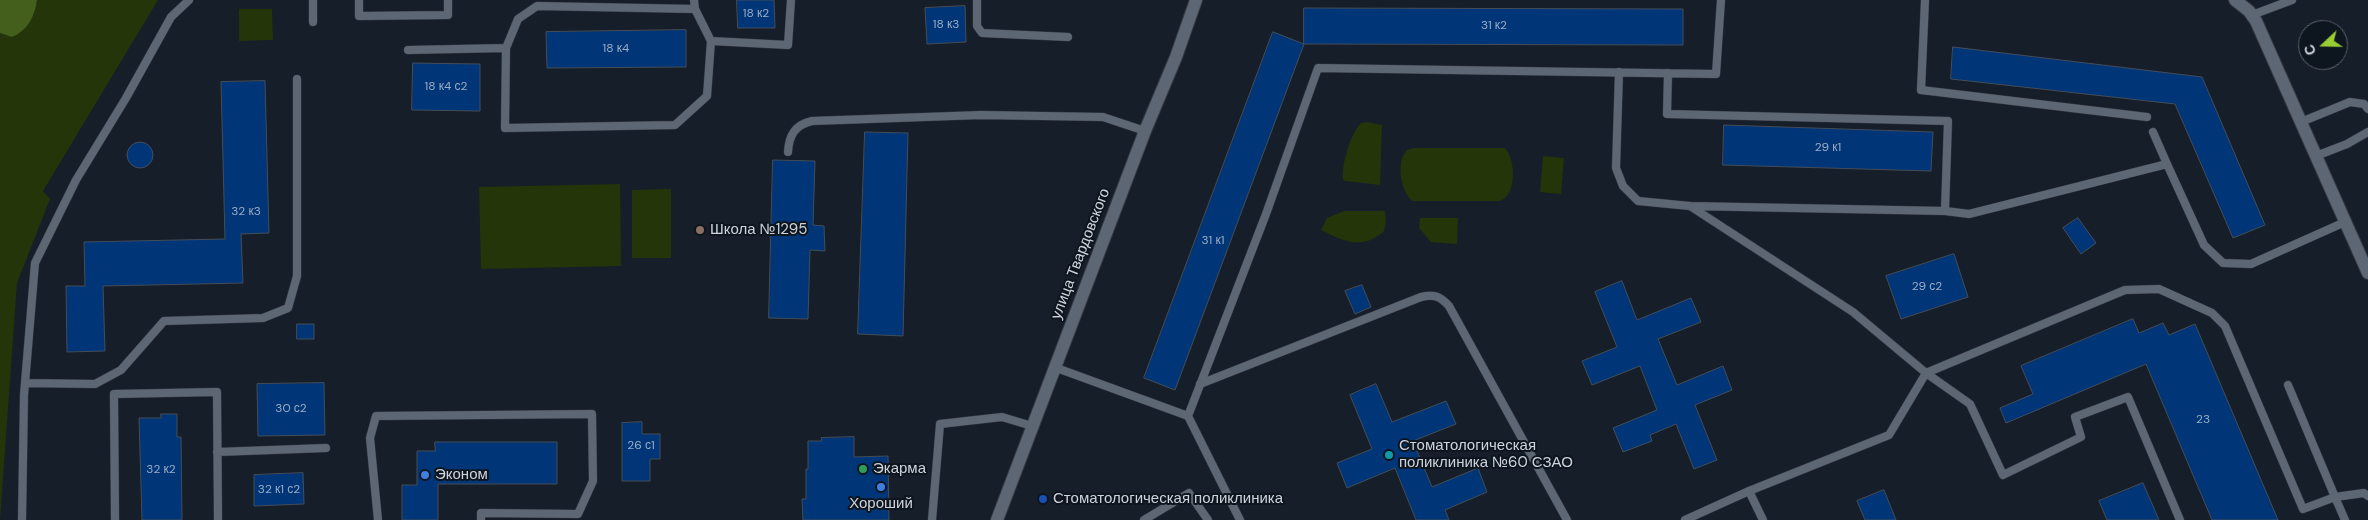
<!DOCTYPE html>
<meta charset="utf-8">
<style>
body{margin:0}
#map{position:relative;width:2368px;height:520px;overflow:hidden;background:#161e29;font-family:"DM Sans",sans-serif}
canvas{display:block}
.north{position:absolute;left:2298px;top:20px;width:50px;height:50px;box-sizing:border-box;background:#0d151f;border:1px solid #5b616b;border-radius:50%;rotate:249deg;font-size:14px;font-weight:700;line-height:20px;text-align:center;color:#cfd4dc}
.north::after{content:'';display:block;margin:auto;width:18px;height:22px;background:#99cb35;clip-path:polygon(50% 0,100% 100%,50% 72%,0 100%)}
</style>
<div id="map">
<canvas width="2368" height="520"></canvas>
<div class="north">С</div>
</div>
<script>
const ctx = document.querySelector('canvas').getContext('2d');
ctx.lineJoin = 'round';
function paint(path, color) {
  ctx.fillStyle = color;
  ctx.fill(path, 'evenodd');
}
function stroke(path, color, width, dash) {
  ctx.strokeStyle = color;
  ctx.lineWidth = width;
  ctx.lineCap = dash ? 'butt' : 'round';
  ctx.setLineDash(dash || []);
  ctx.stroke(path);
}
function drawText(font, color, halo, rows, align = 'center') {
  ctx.font = font + ' "DM Sans",sans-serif';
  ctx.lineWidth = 4;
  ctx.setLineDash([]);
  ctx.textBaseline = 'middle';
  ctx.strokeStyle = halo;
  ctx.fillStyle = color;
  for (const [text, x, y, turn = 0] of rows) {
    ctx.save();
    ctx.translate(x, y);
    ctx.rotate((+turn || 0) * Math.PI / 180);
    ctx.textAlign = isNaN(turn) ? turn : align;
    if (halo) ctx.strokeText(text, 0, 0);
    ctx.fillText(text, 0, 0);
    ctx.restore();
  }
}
paint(new Path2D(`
 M37 0H158L43 191 50 199 17 283 0 520V33L12 37C27 31 35 17 37 0Z
 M239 9H272L273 40 239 41Z
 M1367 122 1382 125 1380 185 1345 181 1343 179C1341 166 1351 132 1361 123Z
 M1414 148H1505C1516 160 1517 195 1500 201H1413C1401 194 1397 165 1404 154 1406 150 1410 149 1414 148Z
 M1543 156 1564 158 1561 194 1540 192Z
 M620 184 621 266 481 269 479 187Z
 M671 189V258H632V190Z
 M1344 211H1385L1386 222 1384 231C1363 251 1343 241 1321 230L1327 218Z
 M1420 218H1458L1457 244 1431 242 1419 228Z`), '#233509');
paint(new Path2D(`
 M0 0H37C35 17 27 31 12 37L0 33Z`), '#435f1b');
const building = new Path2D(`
 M737 0H774L775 28H738Z
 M965 6 966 42 927 44 925 8Z
 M1304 8 1683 9V45L1304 44Z
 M686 30V67L547 68 546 32Z
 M1273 32 1304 44 1175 390 1144 378Z
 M1953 47 2202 77 2265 225 2233 238 2175 104 1951 79Z
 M413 63 480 64V111L412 110Z
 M265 81 269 233 241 234 243 283 103 286 105 351 67 352 66 286H85L84 242 225 239 221 82Z
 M1724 125 1933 132 1931 171 1723 165Z
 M865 132 908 133 903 336 858 334Z
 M127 155a13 13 0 1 1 26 0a13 13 0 1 1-26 0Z
 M773 160 815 161 813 225 824 226 825 251 810 250 808 319 769 318Z
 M2078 218 2096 243 2081 254 2063 228Z
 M1954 254 1968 297 1901 319 1886 276Z
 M1622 281 1637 320 1691 298 1701 322 1658 339 1677 385 1723 366 1732 390 1695 405 1717 460 1694 469 1676 424 1650 435 1652 441 1623 452 1613 428 1657 410 1640 366 1592 385 1582 361 1617 347 1595 292Z
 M1362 285 1371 307 1355 314 1345 291Z
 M2133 319 2139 333 2163 323 2169 335 2195 324 2278 520H2212L2146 364 2006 423 2000 408 2033 394 2021 366Z
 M297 324H314V339H297Z
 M324 383 325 435 258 436 257 384Z
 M1376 384 1392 422 1446 401 1456 424 1413 441 1432 487 1478 468 1487 492 1445 510 1449 520H1416L1395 468 1347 488 1337 463 1372 449 1350 395Z
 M161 414H177V437H181L182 520H142L139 418H161Z
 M642 422V434H660V459H650V481H622V423Z
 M854 437V457L888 456 889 520H803L802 499H806V469H808V441H822L821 438Z
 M435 442H557V484H438V520H402V485H417V451H435Z
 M303 473 304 504 254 506V475Z
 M2143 483 2159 520H2107L2099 501Z
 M1884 490 1896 520H1865L1857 501Z`);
paint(building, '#003678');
stroke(building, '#444d59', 1);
const service = new Path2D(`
 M359 0V16L448 15V0
 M694 0 695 9 711 41
 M977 0V26L982 33 1068 37
 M1925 0 1921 90 2147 117
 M2252 15 2292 0
 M313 22V0
 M506 48 518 19 537 6 695 9
 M408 50 506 48 505 128 675 125 707 96 711 41 788 45 791 0
 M1619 72 1616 168 1623 186 1638 201 1690 206 1945 211 1969 214 2167 164 2204 245 2223 263 2251 264 2345 222
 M1668 73 1667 114 1948 121 1945 211
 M2301 122 2350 102 2364 104 2368 109
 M2153 132 2167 164
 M788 152C789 135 795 125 812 121L981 115 1103 117 1145 131
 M2316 156 2347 144 2368 132
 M1690 206 1853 312 1926 373 1970 404 2003 475 2081 437 2075 417 2128 397 2180 520
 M1054 367 1188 416 1266 214 1318 68 1716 74 1721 0
 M25 383 95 384 121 370 164 321 263 318 288 308 297 276V79
 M1200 384 1421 297C1434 294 1440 296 1449 306L1567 520
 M1188 416 1240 520
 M217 452 326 448
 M1749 491 1763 520
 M22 520 24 395 35 263 76 180 126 98 171 17 189 0
 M115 520 114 394 217 392 218 520
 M378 520 370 438 376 416 592 414 593 481 578 514 481 513V520
 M932 520 940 424 1002 417 1032 426
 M1144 520 1189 493 1208 520
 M1685 520 1749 491 1889 435 1926 373 2125 290 2159 289 2212 313 2225 326 2303 509 2335 497 2288 385
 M2345 520 2335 497 2364 493 2368 496`);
const secondary = new Path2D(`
 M2235 0 2249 11 2256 21 2368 273
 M997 520 1145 131 1176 57 1196 0`);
stroke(service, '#343942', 9);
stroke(secondary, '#343942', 14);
stroke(service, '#5d6673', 8);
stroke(secondary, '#5d6673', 12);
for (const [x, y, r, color] of [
 [700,230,5,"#8d6e63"],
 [1389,455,5,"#0f9aa8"],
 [863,469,5,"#2e9e5b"],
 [425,475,5,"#3f7fe0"],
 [881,487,5,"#3f7fe0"],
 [1043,499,5,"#1a4fb4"]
]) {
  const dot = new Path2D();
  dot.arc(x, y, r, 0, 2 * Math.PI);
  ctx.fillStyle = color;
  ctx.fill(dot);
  stroke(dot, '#0d151f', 2);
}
drawText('12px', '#9bacc3', null, [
 ["18 к2",756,14],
 ["18 к3",946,25],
 ["31 к2",1494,26],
 ["18 к4",616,49],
 ["18 к4 с2",446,87],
 ["29 к1",1828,148],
 ["32 к3",246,212],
 ["31 к1",1213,241],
 ["29 с2",1927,287],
 ["30 с2",291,409],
 ["23",2203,420],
 ["26 с1",641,446],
 ["32 к2",161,470],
 ["32 к1 с2",279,490]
]);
drawText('15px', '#cfd4dc', '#0d151f', [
 ["Школа №1295",710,230],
 ["Стоматологическая",1399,446],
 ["поликлиника №60 СЗАО",1399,463],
 ["Экарма",873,469],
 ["Эконом",435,475],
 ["Стоматологическая поликлиника",1053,499],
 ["Хороший",881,504,"center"]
], 'left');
drawText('15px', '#cfd4dc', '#0d151f', [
 ["улица Твардовского",1081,254,-69]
]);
</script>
